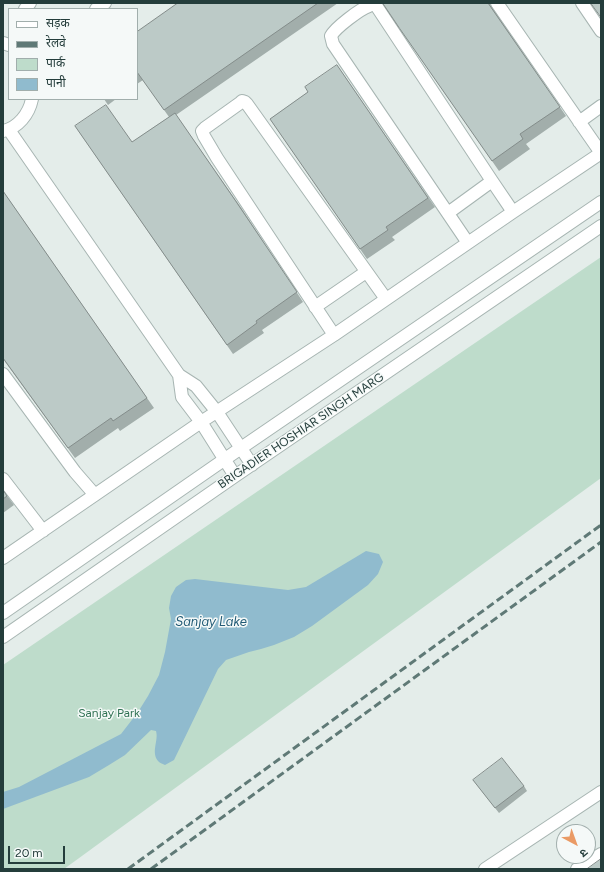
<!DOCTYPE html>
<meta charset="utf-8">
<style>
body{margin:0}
#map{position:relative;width:604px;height:872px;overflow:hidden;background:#e4edea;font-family:Figtree,"Noto Sans Devanagari",sans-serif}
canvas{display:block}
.frame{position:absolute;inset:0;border:4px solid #243d3b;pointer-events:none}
.legend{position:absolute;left:8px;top:8px;width:130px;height:92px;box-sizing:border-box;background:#f5f9f8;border:1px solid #a1aeac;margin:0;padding:5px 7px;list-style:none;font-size:12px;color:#243d3b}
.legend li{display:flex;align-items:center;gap:8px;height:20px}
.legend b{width:20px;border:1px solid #a1aeac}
.north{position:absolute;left:556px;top:824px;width:40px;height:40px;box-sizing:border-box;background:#f5f9f8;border:1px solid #a1aeac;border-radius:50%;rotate:139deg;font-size:11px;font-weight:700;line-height:16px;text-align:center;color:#243d3b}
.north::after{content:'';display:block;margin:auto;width:14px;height:18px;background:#ea9a65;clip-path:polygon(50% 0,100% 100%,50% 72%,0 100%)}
.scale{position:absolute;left:8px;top:846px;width:57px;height:18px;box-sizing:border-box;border:2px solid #243d3b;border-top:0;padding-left:5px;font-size:12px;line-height:14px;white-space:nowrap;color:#243d3b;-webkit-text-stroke:3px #f5f9f8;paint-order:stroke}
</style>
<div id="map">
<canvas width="604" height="872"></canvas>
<div class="frame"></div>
<ul class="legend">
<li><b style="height:5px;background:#fff"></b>सड़क</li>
<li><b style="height:5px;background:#5f7976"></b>रेलवे</li>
<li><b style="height:11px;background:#bedccb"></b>पार्क</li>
<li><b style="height:11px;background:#90bbce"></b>पानी</li>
</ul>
<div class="north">उ</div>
<div class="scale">20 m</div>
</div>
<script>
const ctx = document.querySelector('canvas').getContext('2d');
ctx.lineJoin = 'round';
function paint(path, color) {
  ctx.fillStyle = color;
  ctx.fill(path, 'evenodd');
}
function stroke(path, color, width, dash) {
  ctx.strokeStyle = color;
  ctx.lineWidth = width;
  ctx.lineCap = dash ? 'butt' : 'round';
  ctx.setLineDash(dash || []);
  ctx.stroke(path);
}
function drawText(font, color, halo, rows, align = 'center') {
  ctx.font = font + ' Figtree,sans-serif';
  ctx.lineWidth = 3;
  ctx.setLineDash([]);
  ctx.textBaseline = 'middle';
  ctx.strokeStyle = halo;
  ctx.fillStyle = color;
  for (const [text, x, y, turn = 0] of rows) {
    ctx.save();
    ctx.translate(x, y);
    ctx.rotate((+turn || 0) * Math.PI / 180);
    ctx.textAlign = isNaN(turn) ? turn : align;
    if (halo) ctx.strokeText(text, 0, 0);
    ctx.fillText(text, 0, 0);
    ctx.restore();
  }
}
paint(new Path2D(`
 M601 257V478L64 869H3V665Z`), '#bedccb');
paint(new Path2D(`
 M366 551 379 554 383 562 378 574 368 585 312 626 294 637 274 645 261 649 249 652 226 660 218 669 174 760 165 765C163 764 160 763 159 762 150 753 159 741 156 731L151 730 125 755 109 765 89 777 3 809V792L19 787 121 734 138 712 148 696 159 675 165 652 171 619 169 608 171 596 176 587 186 580 195 579 288 590 306 587Z`), '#90bbce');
const minor = new Path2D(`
 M497 3 601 153
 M582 3 601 31
 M25 9 30 3
 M96 9 105 3
 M3 43 9 45
 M579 122 601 106
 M9 130 179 375 182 397 201 422 235 476
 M3 131C18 128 29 114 32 99
 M448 213 492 181
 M468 243 333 44 331 36C335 28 360 9 369 6 371 5 373 5 375 4L492 181 513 212
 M315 307 366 272
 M334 335 217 158 204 136 202 131 205 128 240 103 242 101 245 102 247 104 386 299
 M3 374 75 472 95 495
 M179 375 196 386 217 412 252 465
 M3 479 43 531
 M3 558 201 422 334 335 513 212 601 153
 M3 613 241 448 601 202
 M3 637 235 476 601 226
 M485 869 601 792
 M577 869 601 854`);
stroke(minor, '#a7b5b2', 14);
stroke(minor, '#fff', 12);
stroke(new Path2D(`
 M128 869 601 525
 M151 869 601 542`), '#5f7976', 3, [8, 4]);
paint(new Path2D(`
 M178 3H338L176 115 242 209 303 302 262 330 264 333 233 354 75 126 132 142 169 117 143 80 137 84V32Z
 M489 3 566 116 526 144 530 149 499 171 400 29Z
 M337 65 435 207 392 237 395 240 367 259 270 119 308 92Z
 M104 99H116L108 105Z
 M3 191 154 408 120 431 118 428 75 458 3 359Z
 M3 490 14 505 3 513Z
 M473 780 524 786 527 791 499 813Z`), '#a2aeab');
const building = new Path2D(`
 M178 3H318L164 110 137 72V32Z
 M383 3H488L560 107 520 134 523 139 492 161 400 29Z
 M591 3H601V17Z
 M337 65 428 198 386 227 388 230 360 249 270 119 308 92 305 87Z
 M106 105 132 142 175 113 235 200 297 292 256 321 257 323 227 345 75 126Z
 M3 191 147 398 113 421 111 418 68 448 3 358Z
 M3 490 7 496 3 499Z
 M502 758 524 786 495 808 473 780Z
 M601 859V869H587Z`);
paint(building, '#bccac7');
stroke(building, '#848d8b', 1);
drawText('12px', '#243d3b', '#f5f9f8', [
 ["BRIGADIER HOSHIAR SINGH MARG",301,431,-34]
]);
drawText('12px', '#317254', '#f5f9f8', [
 ["Sanjay Park",109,713]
]);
drawText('italic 13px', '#225b76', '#f5f9f8', [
 ["Sanjay Lake",211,622]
]);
</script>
